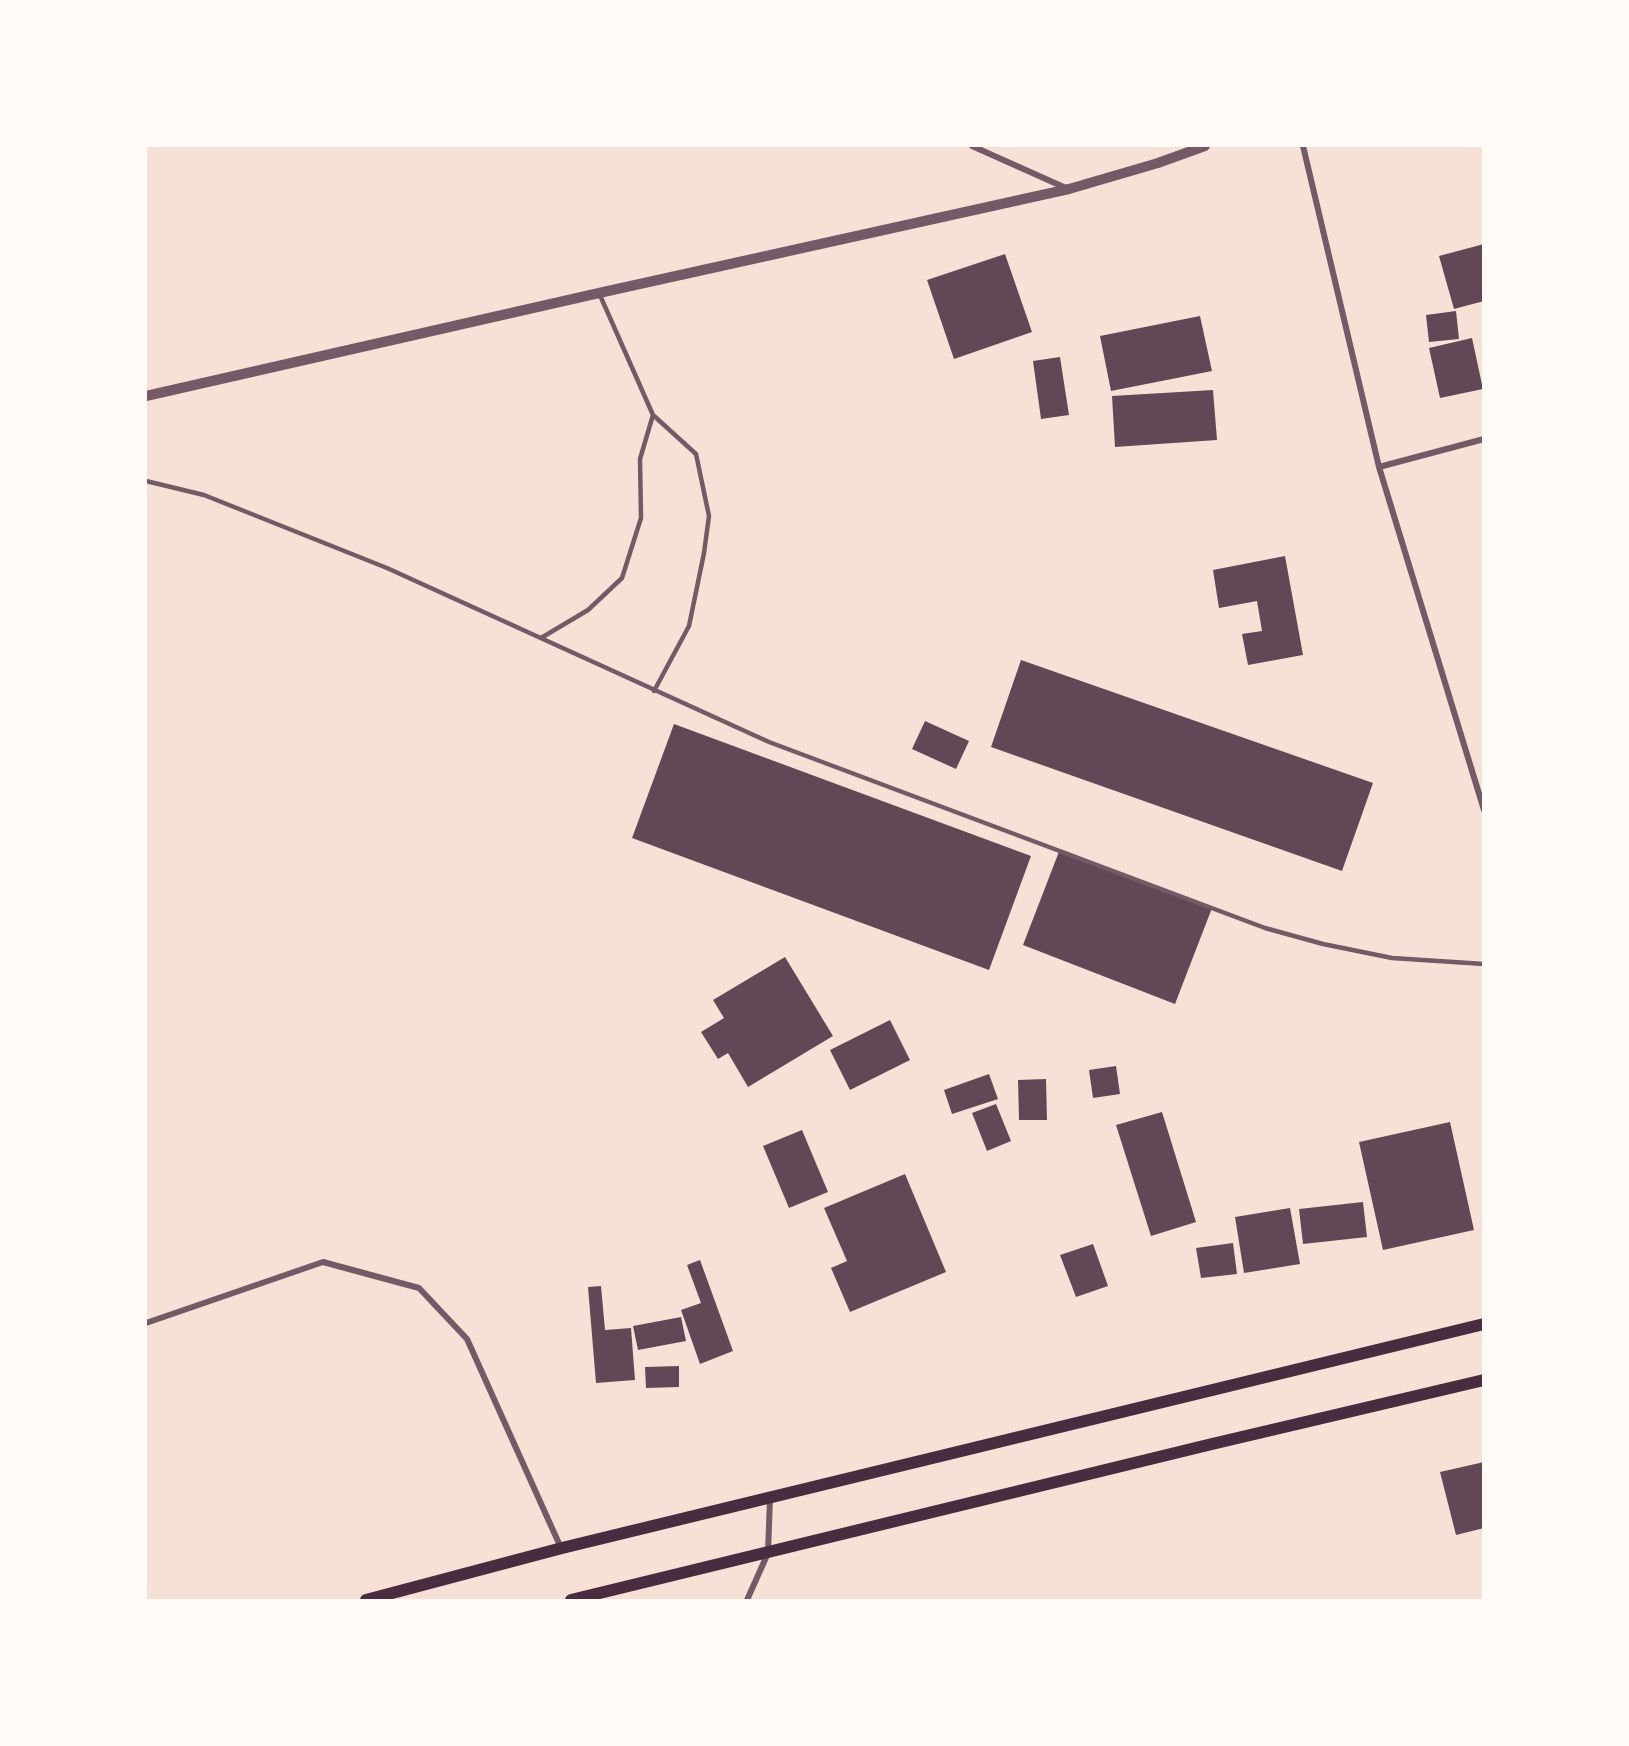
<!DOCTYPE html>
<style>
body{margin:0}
#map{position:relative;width:1629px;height:1746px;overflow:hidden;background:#f7e1d7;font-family:"PT Sans Narrow",sans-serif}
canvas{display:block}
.frame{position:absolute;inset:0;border:147px solid #fffaf5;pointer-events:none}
</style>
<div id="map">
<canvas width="1629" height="1746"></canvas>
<div class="frame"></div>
</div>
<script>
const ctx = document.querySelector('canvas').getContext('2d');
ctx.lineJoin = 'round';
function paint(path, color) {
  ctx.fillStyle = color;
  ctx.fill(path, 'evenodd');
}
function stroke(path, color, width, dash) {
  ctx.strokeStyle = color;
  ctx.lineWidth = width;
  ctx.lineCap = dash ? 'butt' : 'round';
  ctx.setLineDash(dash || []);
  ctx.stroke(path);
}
paint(new Path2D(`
 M1484 244V301L1454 309 1439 256Z
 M1005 254 1032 332 954 359 927 280Z
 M1456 311 1459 339 1429 342 1426 315Z
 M1200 316 1212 371 1111 391 1100 336Z
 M1472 338 1483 389 1440 398 1429 348Z
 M1060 357 1069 415 1041 419 1033 361Z
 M1213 390 1217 440 1115 447 1112 396Z
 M1285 556 1303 655 1248 665 1242 634 1262 631 1257 601 1219 608 1213 570Z
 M1021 660 1373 783 1342 871 991 747Z
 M925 721 969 741 956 769 912 749Z
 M674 724 1031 856 989 970 632 838Z
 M1060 849 1212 908 1175 1004 1023 945Z
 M785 957 833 1036 748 1087 728 1053 718 1059 701 1032 724 1018 713 1000Z
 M890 1020 910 1060 850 1090 830 1050Z
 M1116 1066 1120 1094 1093 1098 1089 1070Z
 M989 1074 998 1099 952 1114 944 1090Z
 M1046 1079 1047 1120H1019L1018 1080Z
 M996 1104 1011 1141 987 1151 972 1113Z
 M1162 1112 1196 1222 1151 1236 1116 1125Z
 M1450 1122 1474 1230 1383 1250 1359 1142Z
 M802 1130 828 1192 789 1208 763 1146Z
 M905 1174 946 1272 850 1312 831 1268 847 1261 824 1208Z
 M1363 1202 1367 1237 1303 1244 1299 1209Z
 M1290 1208 1300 1264 1244 1273 1235 1217Z
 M1233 1243 1237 1274 1201 1278 1196 1248Z
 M1093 1244 1108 1286 1076 1297 1060 1255Z
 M700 1260 733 1351 700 1364 681 1310 701 1303 687 1265Z
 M601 1286 605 1330 631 1328 635 1380 596 1383 588 1287Z
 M681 1317 686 1341 638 1350 633 1326Z
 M679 1366V1387L646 1388 645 1367Z
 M1484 1462V1528L1456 1535 1440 1472Z`), '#644757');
stroke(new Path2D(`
 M599 293 653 415 696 454 709 516 704 553 689 626 654 691
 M146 481 204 495 387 568 769 742 1265 928 1323 944 1392 958 1484 964
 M541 638 588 610 622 578 641 518 640 459 653 415`), '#755966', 4.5);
stroke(new Path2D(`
 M972 146 1066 188
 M1303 146 1379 467 1484 810
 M1379 467 1484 439
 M146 1323 323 1262 419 1288 467 1339 561 1548
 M747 1600 768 1553 770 1498`), '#755966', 6);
stroke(new Path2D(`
 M146 396 599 293 1069 189 1158 163 1205 146`), '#755966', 10);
stroke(new Path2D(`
 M366 1600 562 1548 1484 1324
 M571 1600 1212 1444 1484 1380`), '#4a2c40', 12);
</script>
